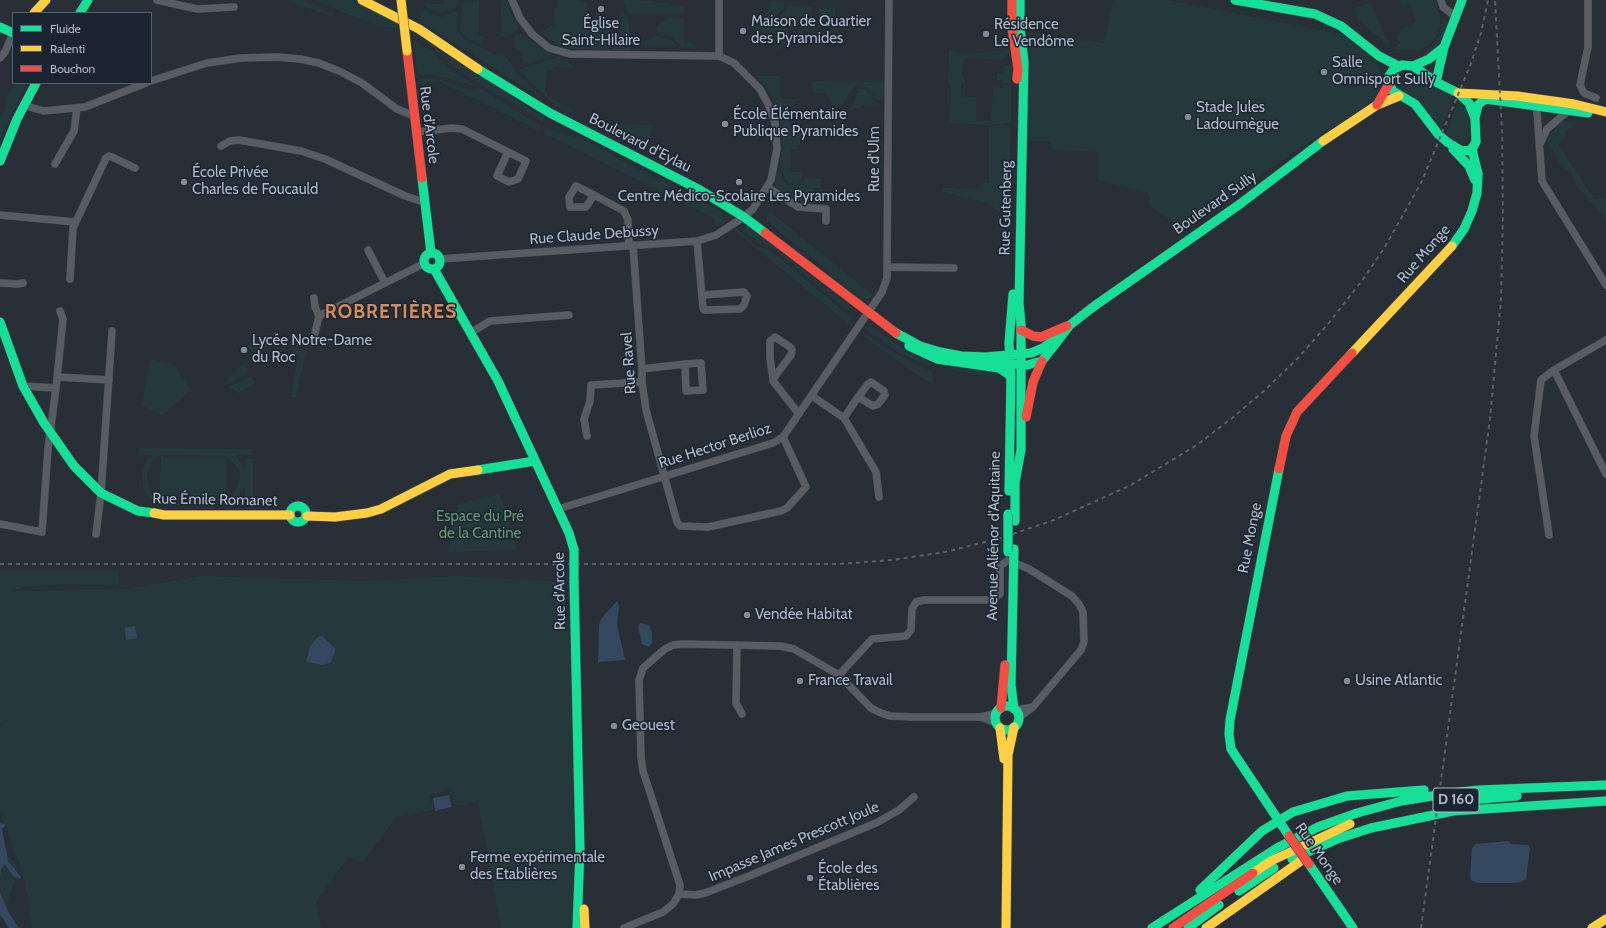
<!DOCTYPE html>
<meta charset="utf-8">
<style>
body{margin:0}
#map{position:relative;width:1606px;height:928px;overflow:hidden;background:#282f36;font-family:Cabin,sans-serif}
canvas{display:block}
.legend{position:absolute;left:12px;top:12px;width:140px;height:72px;box-sizing:border-box;background:#1b2531;border:1px solid #57616d;margin:0;padding:5px 7px;list-style:none;font-size:12px;color:#b1bbc8}
.legend li{display:flex;align-items:center;gap:8px;height:20px}
.legend b{width:20px;border:1px solid #57616d}
</style>
<div id="map">
<canvas width="1606" height="928"></canvas>
<ul class="legend">
<li><b style="height:5px;background:#16e098"></b>Fluide</li>
<li><b style="height:5px;background:#ffcf43"></b>Ralenti</li>
<li><b style="height:5px;background:#f24e42"></b>Bouchon</li>
</ul>
</div>
<script>
const ctx = document.querySelector('canvas').getContext('2d');
ctx.lineJoin = 'round';
function fillPath(path, color) {
  ctx.fillStyle = color;
  ctx.fill(path, 'evenodd');
}
function shape(rows) {
  const path = new Path2D();
  for (const r of rows) {
    if (r.length === 3) {
      path.moveTo(r[0] + r[2], r[1]);
      path.arc(r[0], r[1], r[2], 0, 2 * Math.PI);
      continue;
    }
    path.moveTo(r[0], r[1]);
    for (let i = 2; i < r.length; i += 2) path.lineTo(r[i], r[i + 1]);
  }
  return path;
}
function stroke(path, color, width, dash) {
  ctx.strokeStyle = color;
  ctx.lineWidth = width;
  ctx.lineCap = dash ? 'butt' : 'round';
  ctx.setLineDash(dash || []);
  ctx.stroke(path);
}
function write(font, color, halo, rows, align = 'center') {
  ctx.font = font + ' Cabin,sans-serif';
  ctx.lineWidth = 3;
  ctx.setLineDash([]);
  ctx.textBaseline = 'middle';
  ctx.strokeStyle = halo;
  ctx.fillStyle = color;
  for (const [text, x, y, turn = 0] of rows) {
    ctx.save();
    ctx.translate(x, y);
    ctx.rotate((+turn || 0) * Math.PI / 180);
    ctx.textAlign = isNaN(turn) ? turn : align;
    if (halo) ctx.strokeText(text, 0, 0);
    ctx.fillText(text, 0, 0);
    ctx.restore();
  }
}
const green = shape([
 [285,0,302,0,335,14,333,17],
 [313,0,352,0,397,23,398,28,378,26],
 [444,0,458,0,457,7,441,13,425,7,424,4,443,4],
 [500,0,507,0,510,11,519,28,510,36,499,37,499,33,502,33],
 [558,0,576,0,587,3,587,19,602,20,602,23,609,23,609,50,571,49,557,44,543,35,542,31,555,24,553,9,557,8],
 [623,0,654,1,655,3,670,3,670,6,685,6,684,14,629,14],
 [1113,0,1167,0,1351,36,1378,64,1388,94,1312,140,1184,228,1149,206,1150,198,1146,192,1098,180,1098,152,1051,150,1051,141,1026,141,1028,32,1104,43],
 [1399,0,1435,0,1440,15,1439,29,1435,39,1420,51,1393,49,1400,43,1396,36,1401,33,1400,30,1416,22,1409,3,1401,5],
 [479,1,479,36,483,36,482,45,467,38,461,33,462,2],
 [771,1,785,2,784,7,776,16,778,27,788,28,791,38,790,45,781,46,778,49,774,49,780,44,780,36,776,33,755,32,757,21,760,21,769,8],
 [1371,2,1386,41,1391,40,1387,44,1359,21,1354,8],
 [788,6,814,7,811,12,798,20,793,32,787,25,779,25,779,17],
 [835,8,837,34,823,23,820,17,819,9],
 [424,10,442,17,457,11,458,31,463,39,494,54,504,54,518,74,545,100,419,21],
 [624,12,629,22,630,50,612,50,614,33,620,31,621,13],
 [671,17,684,19,684,43,695,44,695,48,681,47,672,37,657,33,656,28,658,25],
 [1443,17,1448,24,1445,35,1435,50,1428,56,1424,53,1434,44,1440,34],
 [799,30,810,36,824,32,841,38,839,40,834,40,834,36,827,36,826,40,793,39],
 [412,31,518,99,521,104,541,115,546,115,543,122,462,73,451,65,436,49,412,34],
 [519,31,535,45,555,56,525,64,521,52,514,46,515,35],
 [655,35,672,41,676,44,677,47,642,45,642,43],
 [413,40,433,52,452,71,474,84,474,86,444,77,417,74],
 [949,48,954,52,968,54,1009,50,1010,53,1002,60,967,58,964,60,963,63,962,76,966,82,961,83,961,96,976,97,976,121,991,121,993,87,1003,88,1003,85,1011,85,1011,123,988,125,950,123,951,87,948,83],
 [559,57,576,68,554,67,553,70,547,70,545,92,549,97,575,111,574,112,569,113,555,105,518,70],
 [1004,65,1012,65,1011,83,1003,84,1003,81,997,80,997,73,1004,73],
 [1407,69,1434,86,1454,95,1440,133,1395,88,1395,77,1400,71],
 [756,76,780,76,780,99,800,99,784,110,783,113,792,126,798,129,810,125,813,126,802,136,798,149,791,150,791,172,802,172,801,182,797,185,790,183,785,179,781,167,783,147,779,115,767,87],
 [418,78,441,80,467,89,475,90,478,87,541,126,539,131,441,82,418,84],
 [811,81,884,82,883,101,875,99,870,89,865,87,856,86,852,89,843,104,835,107,826,94,813,92],
 [16,83,27,83,0,140,0,118,6,104,7,96],
 [858,89,865,89,876,103,883,105,863,105,862,108,855,108,852,112,850,110,855,102],
 [1460,99,1465,104,1469,112,1469,137,1463,143,1458,144,1445,135],
 [1561,121,1577,122,1575,126,1566,130,1566,137,1558,144,1594,199,1606,198,1606,220,1577,186,1571,173,1559,163,1547,140],
 [606,124,654,125,655,126,642,151,601,130],
 [998,125,1010,126,1009,215,1003,215,990,204,943,192,943,188,954,188,955,189,983,188,983,183,989,183,989,127],
 [546,129,579,138,722,212,726,222,714,228,714,218,543,133],
 [779,167,783,179,785,183,790,185,798,186,805,178,821,179,820,188,814,188,814,204,796,203,776,188,775,181],
 [770,212,873,295,869,299,864,300,859,297,766,220],
 [747,225,851,307,848,311,772,248,756,241,742,229],
 [737,228,756,246,770,250,849,316,852,324,851,326,734,230],
 [866,327,872,327,907,351,928,361,932,367,899,353,866,329],
 [864,332,888,349,912,363,932,371,932,385,862,335],
 [263,336,276,344,252,353,247,346],
 [294,348,305,350,306,353,296,397,291,397,298,355,294,353],
 [150,359,175,365,191,390,162,415,142,406],
 [245,363,248,373,228,384,228,378],
 [947,364,969,369,986,369,1000,373,993,377,952,370],
 [251,376,255,383,240,392,242,395,229,387],
 [140,448,252,449,252,455,235,455,244,468,246,468,246,459,253,459,253,497,245,497,245,488,244,488,237,498,223,505,161,505,150,499,143,489,142,472,147,460,153,455,139,455],
 [161,455,223,456,228,458,238,468,240,474,238,486,232,496,219,501,165,501,159,499,150,491,147,477,148,470,154,460],
 [161,458,226,458,226,498,160,497],
 [500,494,517,550,447,552,458,504],
 [0,570,118,570,119,586,69,584,24,587,11,591,127,589,201,576,365,581,457,576,564,582,576,705,573,928,501,928,478,802,455,806,451,790,430,795,433,810,396,817,362,863,348,857,316,903,321,928,32,928,24,876,0,813,0,728,3,722,0,725],
 [0,835,2,849,19,869,0,923]
]);
const water = shape([
 [617,601,619,606,617,624,625,660,598,662,599,625,601,619],
 [640,623,649,625,652,633,652,643,649,647,642,644,638,627],
 [135,626,137,638,126,640,125,628],
 [322,636,336,649,331,662,324,665,306,662,310,646,318,637],
 [449,795,452,807,435,811,433,798],
 [0,822,6,825,2,829,8,861,21,877,20,879,13,876,5,864,1,869,0,877],
 [1508,841,1511,844,1528,845,1530,848,1526,879,1521,882,1512,883,1477,883,1471,880,1470,876,1472,849,1475,844],
 [0,893,10,915,19,928,9,928,0,914]
]);
const street = shape([
 [157,0,197,9,234,7],
 [1441,0,1443,7,1456,17],
 [1588,0,1588,47,1580,85,1584,93,1596,98],
 [719,56,719,0],
 [0,58,5,52,13,33],
 [151,81,207,63,241,58,277,57,300,59,319,63,339,71,362,83,397,109,414,116],
 [1533,104,1536,106,1537,112,1542,181,1606,285],
 [24,105,43,111,85,107,146,83],
 [417,132,452,128,462,129,508,152],
 [1540,144,1547,129,1568,111],
 [221,146,230,141,239,140,301,151,325,159,403,195,420,201,424,200],
 [508,152,526,161,518,179,509,182,497,176,508,152],
 [55,164,74,131,77,108],
 [576,186,594,195,586,207,570,207,569,197,576,186],
 [767,187,798,207,826,209,826,221],
 [594,195,624,211,628,220,629,245],
 [0,215,75,222],
 [697,241,703,308,704,310,740,309,744,305,747,296,744,292,702,295],
 [633,245,642,369,642,382,646,410,677,522,680,526,708,527,781,511,787,508,806,487,783,437],
 [368,250,385,283],
 [440,259,697,241,716,235,741,219,753,209,771,180,777,149,775,122,768,104,760,89,734,63,719,56,570,54,549,48,532,34,520,18,512,0],
 [887,267,954,268],
 [70,279,73,228,106,158,109,156,112,157,135,168],
 [0,283,17,284,23,283],
 [314,298,315,307,319,316,425,263],
 [470,333,490,321,569,315],
 [313,341,319,316],
 [642,369,685,364,701,363,703,390,686,391,685,364],
 [1554,370,1606,474],
 [58,377,109,380],
 [773,379,791,355,792,350,790,347,775,337,770,341,770,358,773,379,773,381,799,414],
 [56,388,63,319,60,311],
 [812,396,844,418,876,472,879,497],
 [844,418,858,397,868,384,871,382,884,391,885,395,878,404,873,406,858,397],
 [587,436,584,419,590,401,591,385,642,382],
 [558,509,773,443,783,437,882,292,887,278,887,267,889,0],
 [0,524,42,532,48,449,56,388,23,386],
 [96,534,101,493,112,331],
 [1549,535,1534,436,1541,380,1554,370,1606,340],
 [1013,562,1029,569,1072,596,1079,604,1083,612,1084,642,1081,650,1033,707],
 [737,645,736,703,742,714],
 [839,675,872,639,906,636,911,630,912,609,916,602,924,600,992,600,1000,594,1000,566,1007,561],
 [1015,710,1033,707,1018,718],
 [996,723,981,717,997,713],
 [679,894,696,895,705,893,749,876,876,823,899,810,914,797],
 [624,928,663,912,673,904,679,894,680,885,643,771,641,757,639,680,643,668,665,649,673,645,682,644,780,646,794,649,839,675,871,708,881,713,890,716,912,717,981,717]
]);
const fast = shape([
 [1235,0,1315,14,1341,26,1379,56,1398,66],
 [80,13,88,0],
 [0,27,13,33],
 [1402,65,1413,66,1436,82,1458,93,1469,103,1475,118,1476,142,1471,150,1462,151,1447,142,1438,134,1415,104,1393,91,1389,84,1389,76,1393,70,1402,65],
 [1413,66,1429,59,1444,47],
 [478,69,550,113,700,190,744,217,765,233],
 [1436,82,1444,47,1462,0],
 [1475,118,1478,105,1485,99,1588,113],
 [1453,149,1469,166,1475,180],
 [0,161,17,119,36,83],
 [422,178,431,253],
 [1452,246,1464,229,1472,211,1477,193,1478,174,1472,149],
 [432,261,8],
 [434,269,498,381,569,533,574,550],
 [0,322,23,386,44,423,74,466,101,493,138,511,154,513],
 [896,333,920,346,940,352,961,356,986,357,1031,353,1043,348,1061,334],
 [909,346,937,359,999,368,1011,376],
 [975,364,999,363,1027,365,1042,361,1070,325,1093,307,1240,204,1323,141],
 [1279,469,1230,720,1229,734,1231,749,1289,836],
 [478,470,535,461],
 [1009,491,1011,376,1009,343,1013,294],
 [298,514,8],
 [1015,521,1015,482,1021,450,1021,324,1019,303,1024,62,1020,28,1020,0],
 [1014,549,1011,685,1014,709],
 [574,581,580,850,577,928],
 [1007,718,12],
 [1446,802,1517,796],
 [1292,859,1340,838,1371,828,1453,811,1606,801],
 [1309,864,1353,928],
 [1200,890,1262,831,1293,812,1347,796,1424,790],
 [1239,891,1274,868],
 [1152,928,1277,848,1318,827,1357,813,1401,801,1451,793,1479,790,1606,785],
 [1188,928,1219,905]
]);
const slow = shape([
 [362,0,419,29,478,69],
 [34,13,46,0],
 [1458,93,1517,96,1574,104,1606,112],
 [1323,141,1377,105,1399,96],
 [1352,353,1452,246],
 [154,513,164,515,290,515],
 [307,516,335,517,367,513,381,509,450,474,478,470],
 [1000,728,1004,759],
 [1253,873,1271,861,1350,824],
 [584,909,585,928],
 [1006,928,1008,755,1014,727],
 [1206,928,1305,858],
 [1592,928,1606,919]
]);
const jam = shape([
 [1012,0,1012,28,1018,69,1017,79],
 [407,51,422,178],
 [1377,105,1389,84],
 [765,233,896,333],
 [1021,330,1033,336,1041,337,1067,326],
 [1026,417,1033,382,1042,361],
 [1279,469,1286,436,1297,412,1352,353],
 [1001,708,1005,665],
 [1173,928,1253,873]
]);
const rail = shape([
 [0,564,839,564,892,560,945,552,1001,538,1054,520,1131,485,1197,445,1232,418,1265,390,1298,358,1328,324,1364,278,1386,245,1421,183,1470,66,1481,33,1488,0],
 [1421,928,1490,419,1501,299,1503,215,1502,131,1495,0]
]);
const fastBridge = shape([
 [1008,514,1008,552],
 [574,550,574,581]
]);
const slowBridge = shape([
 [401,0,407,51]
]);
const jamBridge = shape([
 [1289,836,1309,864]
]);
const markers = [
 [601,9,4,"#818a95"],
 [743,31,4,"#818a95"],
 [986,34,4,"#818a95"],
 [1324,72,4,"#818a95"],
 [1188,117,4,"#818a95"],
 [725,124,4,"#818a95"],
 [184,182,4,"#818a95"],
 [739,182,4,"#818a95"],
 [244,350,4,"#818a95"],
 [747,615,4,"#818a95"],
 [800,681,4,"#818a95"],
 [1347,681,4,"#818a95"],
 [614,726,4,"#818a95"],
 [462,867,4,"#818a95"],
 [810,878,4,"#818a95"]
];
const shields = [
 [1456,800,46]
];
const shieldNames = [
 ["D 160",1456,800]
];
const poiNames = [
 ["Maison de Quartier",751,22],
 ["des Pyramides",751,39],
 ["Église",601,24,"center"],
 ["Saint-Hilaire",601,41,"center"],
 ["Résidence",994,25],
 ["Le Vendôme",994,42],
 ["Salle",1332,63],
 ["Omnisport Sully",1332,80],
 ["Stade Jules",1196,108],
 ["Ladoumègue",1196,125],
 ["École Élémentaire",733,115],
 ["Publique Pyramides",733,132],
 ["École Privée",192,173],
 ["Charles de Foucauld",192,190],
 ["Centre Médico-Scolaire Les Pyramides",739,197,"center"],
 ["Lycée Notre-Dame",252,341],
 ["du Roc",252,358],
 ["Vendée Habitat",755,615],
 ["France Travail",808,681],
 ["Usine Atlantic",1355,681],
 ["Geouest",622,726],
 ["Ferme expérimentale",470,858],
 ["des Etablières",470,875],
 ["École des",818,869],
 ["Établières",818,886]
];
const streetNames = [
 ["Rue d'Arcole",429,125,83],
 ["Boulevard d'Eylau",640,143,27],
 ["Rue d'Ulm",875,159,-90],
 ["Boulevard Sully",1215,203,-35],
 ["Rue Gutenberg",1006,208,-89],
 ["Rue Claude Debussy",594,235,-4],
 ["Rue Monge",1424,254,-49],
 ["Rue Ravel",629,363,-94],
 ["Rue Hector Berlioz",715,446,-18],
 ["Rue Émile Romanet",215,500,1],
 ["Avenue Aliénor d'Aquitaine",994,536,-89],
 ["Rue Monge",1250,538,-79],
 ["Rue d'Arcole",560,591,-91],
 ["Impasse James Prescott Joule",794,842,-23],
 ["Rue Monge",1319,854,55]
];
const parkNames = [
 ["Espace du Pré",480,517],
 ["de la Cantine",480,534]
];
const districtNames = [
 ["ROBRETIÈRES",391,312]
];
fillPath(green, '#25393c');
fillPath(water, '#34485f');
stroke(street, '#464b51', 8);
stroke(fast, '#464b51', 10);
stroke(slow, '#464b51', 10);
stroke(jam, '#464b51', 10);
stroke(street, '#585d64', 7);
stroke(fast, '#16e098', 9);
stroke(slow, '#ffcf43', 9);
stroke(jam, '#f24e42', 9);
stroke(rail, '#5c6168', 2, [4, 4]);
stroke(fastBridge, '#464b51', 10, []);
stroke(slowBridge, '#464b51', 10, []);
stroke(jamBridge, '#464b51', 10, []);
stroke(fastBridge, '#16e098', 9);
stroke(slowBridge, '#ffcf43', 9);
stroke(jamBridge, '#f24e42', 9);
for (const [x, y, r, color] of markers) {
  const dot = new Path2D();
  dot.arc(x, y, r, 0, 2 * Math.PI);
  ctx.fillStyle = color;
  ctx.fill(dot);
  stroke(dot, '#1b2531', 1.5);
}
for (const [x, y, w] of shields) {
  const box = new Path2D();
  box.roundRect(x - w / 2, y - 12, w, 24, 3);
  ctx.fillStyle = '#1b2531';
  ctx.fill(box);
  stroke(box, '#b1bbc8', 1);
}
write('bold 14px', '#b1bbc8', null, shieldNames);
write('15px', '#b1bbc8', '#1b2531', poiNames, 'left');
write('15px', '#b1bbc8', '#1b2531', streetNames);
write('15px', '#689971', '#1b2531', parkNames);
ctx.letterSpacing = '1px';
write('bold 19px', '#d68d5e', '#1b2531', districtNames);
ctx.letterSpacing = '0px';
</script>
